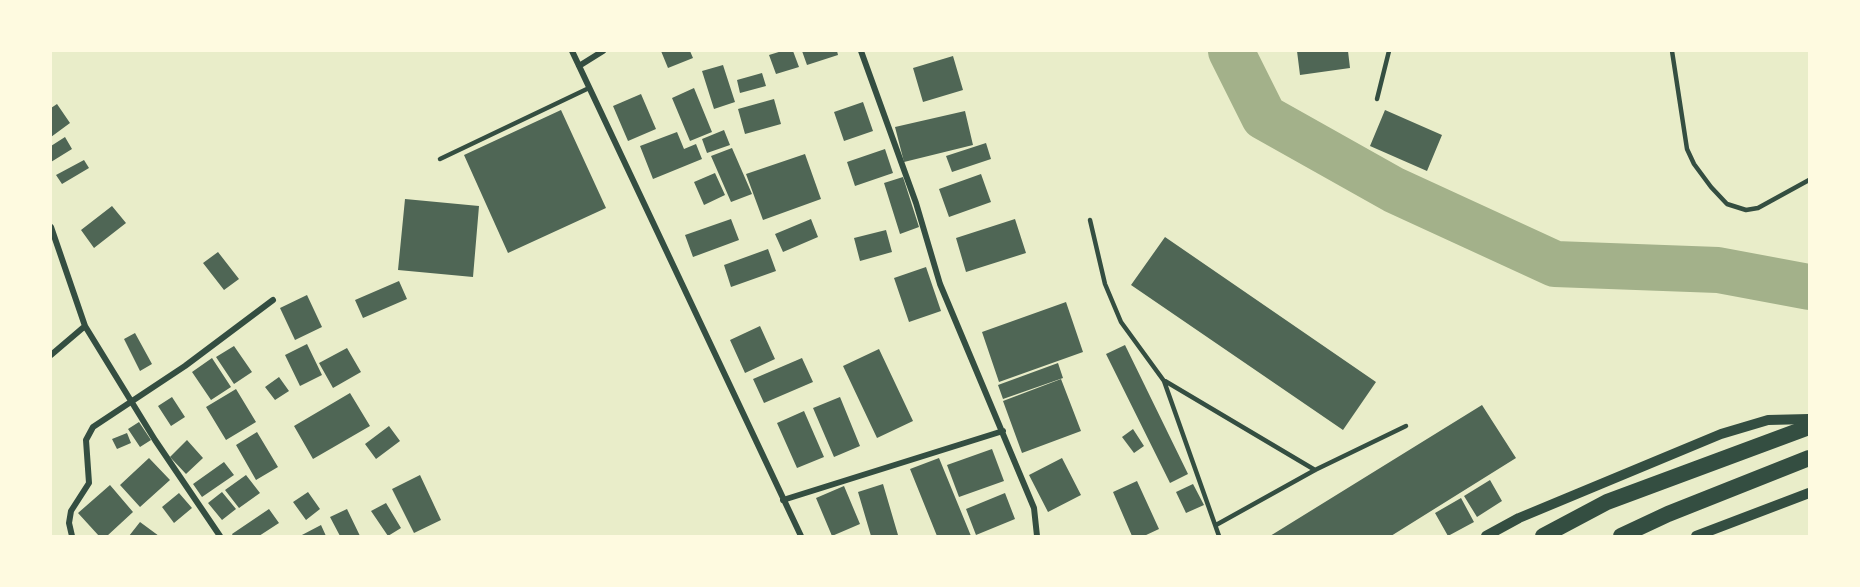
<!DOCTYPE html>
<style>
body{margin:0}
#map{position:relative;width:1860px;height:587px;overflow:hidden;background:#e9edc9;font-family:"DM Sans",sans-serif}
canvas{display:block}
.frame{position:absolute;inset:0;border:52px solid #fefae0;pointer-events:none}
</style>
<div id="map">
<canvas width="1860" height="587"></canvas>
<div class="frame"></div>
</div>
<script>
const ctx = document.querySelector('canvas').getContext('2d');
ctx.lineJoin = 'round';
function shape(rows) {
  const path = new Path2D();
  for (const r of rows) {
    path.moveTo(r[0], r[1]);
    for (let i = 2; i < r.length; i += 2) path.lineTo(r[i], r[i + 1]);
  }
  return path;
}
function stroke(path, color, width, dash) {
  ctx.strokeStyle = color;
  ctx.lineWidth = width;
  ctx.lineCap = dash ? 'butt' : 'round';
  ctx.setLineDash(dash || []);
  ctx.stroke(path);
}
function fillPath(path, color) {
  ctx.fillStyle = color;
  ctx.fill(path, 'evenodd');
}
const river = shape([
 [1231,51,1264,117,1394,190,1555,264,1718,270,1809,287]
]);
const building = shape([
 [661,51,690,51,693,58,668,68],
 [782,51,793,51,799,67,776,74,769,55],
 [802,51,837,51,838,55,807,65],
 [1297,51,1348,51,1350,68,1300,75],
 [953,56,963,90,923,102,913,68],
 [723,65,735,102,714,109,702,71],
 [762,73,766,86,740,93,737,80],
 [694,88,712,132,690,141,672,98],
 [641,94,656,129,628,141,613,106],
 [774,99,781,124,745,134,738,109],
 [863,102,873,131,844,141,834,112],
 [57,104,70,123,51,137,51,108],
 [561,110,606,208,508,253,464,155],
 [1385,110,1442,135,1427,171,1370,146],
 [965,111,973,145,904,162,895,127],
 [724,130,730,145,707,153,702,139],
 [677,132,684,149,696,144,702,159,653,179,640,146],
 [65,137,72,149,51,162,51,146],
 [986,143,991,159,952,172,946,156],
 [732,148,752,194,731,202,711,156],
 [885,149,893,173,855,186,847,162],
 [805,154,821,199,763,220,746,174],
 [84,160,89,168,62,184,56,175],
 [715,173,725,195,704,205,694,182],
 [981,174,991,202,949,217,939,189],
 [903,177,919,227,900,234,884,183],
 [405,199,479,206,473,277,398,270],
 [112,206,126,223,94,248,81,230],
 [731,219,739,240,693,257,685,235],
 [811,219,818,237,783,252,775,234],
 [1015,219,1026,253,966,272,956,238],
 [886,230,892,252,860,261,854,238],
 [1165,237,1376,382,1343,430,1131,285],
 [768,249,776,271,731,287,724,265],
 [218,252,239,279,224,290,203,263],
 [926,267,941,311,909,322,894,278],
 [399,281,407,299,363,318,355,300],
 [307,295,322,327,295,340,280,308],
 [1066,302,1083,352,999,382,982,332],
 [760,326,775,359,745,373,730,340],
 [135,333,152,364,140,371,124,339],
 [307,344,322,375,300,386,285,355],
 [1125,345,1188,474,1170,483,1106,354],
 [234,346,252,372,234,384,216,357],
 [347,348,361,372,333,388,319,363],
 [879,349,913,421,877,438,843,366],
 [212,358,231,387,211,400,192,372],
 [802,358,813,382,764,403,753,379],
 [1058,363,1063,378,1003,399,998,385],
 [279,377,289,391,275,400,265,387],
 [1061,379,1081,431,1022,453,1003,401],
 [236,389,256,422,226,440,206,407],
 [350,393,370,426,313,459,294,426],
 [172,397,185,417,171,426,158,406],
 [840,397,860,446,834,457,813,408],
 [1482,405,1516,458,1391,536,1270,536],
 [804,411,824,457,797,468,777,423],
 [139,422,151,440,140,447,128,429],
 [389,426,400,441,376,459,365,444],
 [1133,429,1144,446,1134,453,1122,437],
 [257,432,278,467,256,480,236,445],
 [127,433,131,443,117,449,112,439],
 [187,440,203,458,186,474,170,457],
 [992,449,1004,481,959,497,947,465],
 [149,458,170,480,140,507,120,485],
 [939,458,971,536,937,536,910,469],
 [1062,458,1081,495,1048,512,1029,475],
 [224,462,234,475,202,497,193,484],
 [246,475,260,493,239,508,225,490],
 [420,475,441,520,414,533,392,489],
 [1490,480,1502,501,1477,517,1464,496],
 [1137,481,1159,529,1144,536,1132,536,1113,492],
 [883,484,898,535,896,536,871,536,858,492],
 [1193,484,1204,505,1186,513,1176,492],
 [110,485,133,512,107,536,99,536,78,513],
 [844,486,860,524,832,536,816,498],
 [222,492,236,509,222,520,208,503],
 [308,492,320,509,306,520,293,502],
 [179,493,192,508,174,523,162,507],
 [1005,493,1015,519,976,535,966,509],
 [1461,498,1474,522,1448,536,1435,513],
 [386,503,401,528,388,536,371,511],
 [269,509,279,523,259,536,233,536,232,534],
 [347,509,360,536,340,536,330,517],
 [140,522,159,536,129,536],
 [321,525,326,536,300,536]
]);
const service = shape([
 [1672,51,1687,149,1694,164,1711,187,1727,204,1746,210,1758,208,1809,180],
 [1377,99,1389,51],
 [440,159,589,88],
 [1090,220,1105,284,1121,322,1164,381,1219,536],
 [1165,381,1315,470],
 [1216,525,1315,470,1406,426]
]);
const minor = shape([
 [572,51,801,536],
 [861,51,916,203,940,284,1034,508,1037,536],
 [579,66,603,51],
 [51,227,85,326,155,440,220,536],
 [51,355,85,326],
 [783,500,1003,431],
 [72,536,69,523,71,511,89,483,86,440,93,427,185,366,273,300]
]);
const tertiary = shape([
 [1486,536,1519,518,1721,434,1768,420,1809,419],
 [1696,536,1809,493]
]);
const trunk = shape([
 [1543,536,1607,502,1809,427],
 [1621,536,1668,514,1809,458]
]);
stroke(river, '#a3b18a', 46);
fillPath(building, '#4f6655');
stroke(service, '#344e41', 4.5);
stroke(minor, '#344e41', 6);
stroke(tertiary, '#344e41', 10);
stroke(trunk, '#344e41', 16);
</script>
